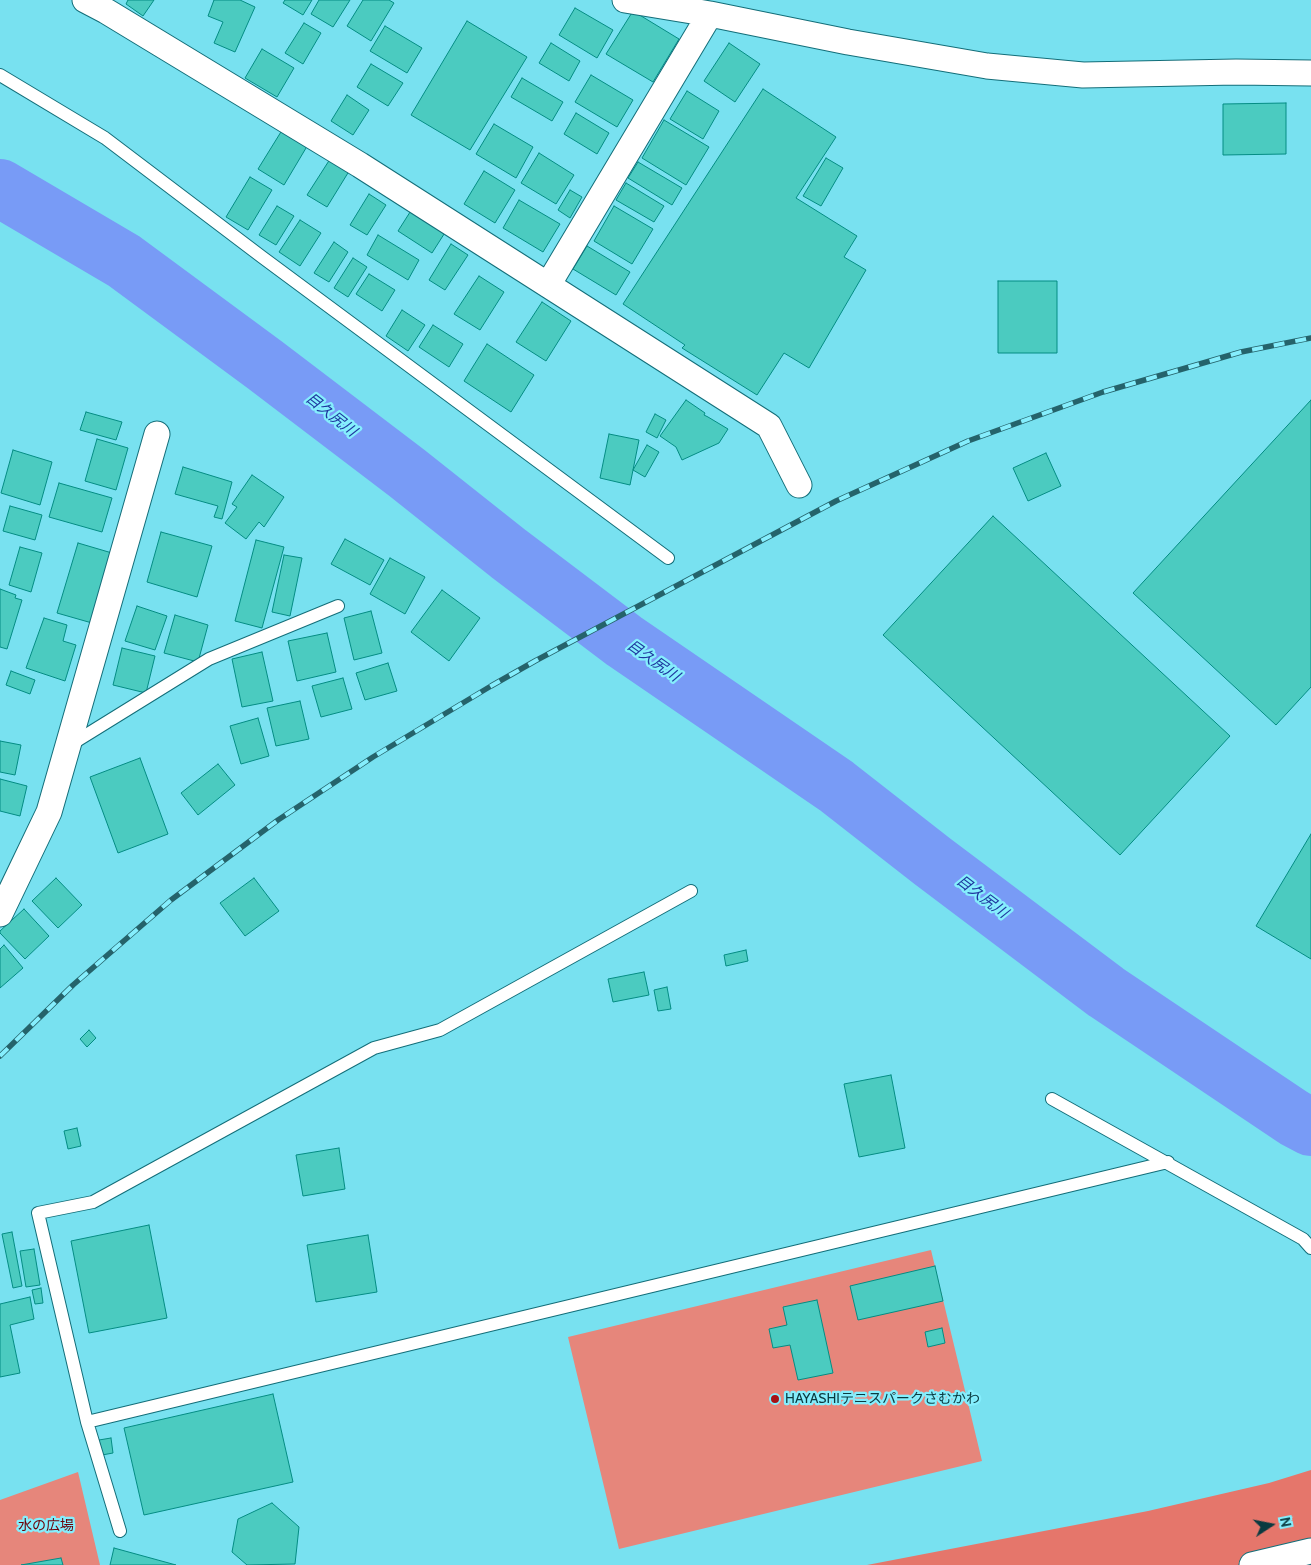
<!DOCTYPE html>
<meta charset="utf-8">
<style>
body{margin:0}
#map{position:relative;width:1311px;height:1565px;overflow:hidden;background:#78e1f0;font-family:Cabin,sans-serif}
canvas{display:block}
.north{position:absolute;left:1246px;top:1500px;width:50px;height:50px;-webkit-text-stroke:4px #85eefd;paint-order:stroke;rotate:79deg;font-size:14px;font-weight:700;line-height:20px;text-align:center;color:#0a3a40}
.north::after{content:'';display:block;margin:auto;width:18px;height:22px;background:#0a3a40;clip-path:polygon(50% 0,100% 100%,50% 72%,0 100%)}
</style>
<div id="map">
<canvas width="1311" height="1565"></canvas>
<div class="north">N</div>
</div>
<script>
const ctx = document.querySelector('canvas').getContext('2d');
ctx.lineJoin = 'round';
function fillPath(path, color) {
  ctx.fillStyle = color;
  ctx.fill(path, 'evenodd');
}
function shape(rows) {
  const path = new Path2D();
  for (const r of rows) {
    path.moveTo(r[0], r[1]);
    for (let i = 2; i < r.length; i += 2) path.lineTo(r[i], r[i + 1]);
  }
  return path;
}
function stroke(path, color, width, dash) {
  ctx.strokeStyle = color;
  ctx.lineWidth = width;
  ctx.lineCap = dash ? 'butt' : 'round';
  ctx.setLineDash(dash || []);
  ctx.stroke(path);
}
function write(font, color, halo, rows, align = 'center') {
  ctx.font = font + ' Cabin,"Noto Sans JP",sans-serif';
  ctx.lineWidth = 4.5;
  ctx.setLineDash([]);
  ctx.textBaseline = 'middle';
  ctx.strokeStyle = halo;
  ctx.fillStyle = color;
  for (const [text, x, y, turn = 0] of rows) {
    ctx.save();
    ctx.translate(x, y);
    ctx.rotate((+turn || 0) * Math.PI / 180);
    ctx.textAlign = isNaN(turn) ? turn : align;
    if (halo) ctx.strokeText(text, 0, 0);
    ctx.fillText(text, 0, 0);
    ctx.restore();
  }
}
const green = shape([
 [931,1250,982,1461,619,1549,568,1337],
 [78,1472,100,1565,0,1565,0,1500]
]);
const forest = shape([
 [1311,1470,1311,1565,867,1565,1148,1511,1269,1483]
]);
const river = shape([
 [0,188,124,261,265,365,407,473,509,554,624,641,836,786,932,861,1106,992,1294,1118,1311,1127]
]);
const building = shape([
 [128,0,154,0,143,16,126,4,128,0],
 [214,0,240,0,255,7,235,52,214,43,223,22,208,16,214,0],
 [285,0,312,0,303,15,283,3,285,0],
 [319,0,350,0,333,27,311,14,319,0],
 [363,0,389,0,394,3,371,41,347,26,363,0],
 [575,8,613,30,597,58,559,35,575,8],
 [633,11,679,39,653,82,606,54,633,11],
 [467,21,527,57,470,150,411,115,467,21],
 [304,23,321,33,303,64,285,53,304,23],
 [385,26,422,48,407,73,370,51,385,26],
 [551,43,580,61,569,81,539,63,551,43],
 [729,43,760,64,735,102,704,81,729,43],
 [262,49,294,68,277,97,245,78,262,49],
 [371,64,403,83,388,106,357,87,371,64],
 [591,75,633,100,617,127,575,102,591,75],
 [522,78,563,102,552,121,511,97,522,78],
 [763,89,836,137,796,198,857,236,844,257,866,270,809,368,784,353,757,395,682,348,685,345,623,304,763,89],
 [687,91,719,111,703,139,670,119,687,91],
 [347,95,369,110,353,135,331,121,347,95],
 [1286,103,1286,154,1223,155,1223,104,1286,103],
 [576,113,609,133,597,154,564,134,576,113],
 [664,120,709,147,686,185,642,158,664,120],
 [494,124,533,147,516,178,476,154,494,124],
 [284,127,309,143,284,185,258,169,284,127],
 [539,153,574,175,556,204,521,183,539,153],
 [332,156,351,168,327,207,307,195,332,156],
 [826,158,843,168,821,206,803,196,826,158],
 [638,162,682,188,672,205,628,178,638,162],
 [484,171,515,190,495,223,464,204,484,171],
 [250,177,272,190,248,230,226,217,250,177],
 [626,183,664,206,654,222,616,200,626,183],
 [570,190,582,197,570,218,558,210,570,190],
 [369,194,386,205,367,235,350,225,369,194],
 [519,200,560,224,543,252,503,228,519,200],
 [277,206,294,216,276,245,259,235,277,206],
 [614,206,653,229,632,264,594,241,614,206],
 [412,209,446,231,432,253,398,231,412,209],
 [300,220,321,233,300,266,279,252,300,220],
 [378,235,419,260,408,280,367,255,378,235],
 [334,242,348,252,329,282,314,273,334,242],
 [451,244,468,255,445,290,429,280,451,244],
 [587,246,630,272,616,295,573,269,587,246],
 [353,258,367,267,348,297,334,288,353,258],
 [369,274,395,290,382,311,356,294,369,274],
 [479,276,504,292,480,330,454,314,479,276],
 [998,281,1057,281,1057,353,998,353,998,281],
 [542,302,571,321,546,361,516,342,542,302],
 [402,310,425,325,408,351,386,336,402,310],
 [433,325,463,344,449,367,419,347,433,325],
 [487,344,534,375,511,412,464,381,487,344],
 [686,400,705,413,704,415,708,417,728,429,719,443,682,460,676,447,660,436,686,400],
 [1311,400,1311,687,1276,725,1133,593,1311,400],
 [86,412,122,422,116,440,80,430,86,412],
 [655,414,666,420,657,438,646,432,655,414],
 [609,434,639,440,630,485,600,478,609,434],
 [97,439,128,448,116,490,85,481,97,439],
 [647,445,659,452,645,477,633,470,647,445],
 [13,450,52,462,40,505,1,493,13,450],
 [1046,453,1061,486,1028,501,1013,468,1046,453],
 [183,467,232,482,222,519,214,517,218,506,175,494,183,467],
 [252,475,284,497,264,527,259,522,246,539,225,523,237,507,232,504,252,475],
 [59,483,112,498,102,532,49,517,59,483],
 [10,506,42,515,35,540,3,531,10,506],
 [993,516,1230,736,1120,855,883,635,993,516],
 [161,532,212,546,197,597,147,582,161,532],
 [345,539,384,560,370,585,331,564,345,539],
 [256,540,284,547,262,628,235,621,256,540],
 [78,543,112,553,92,623,57,613,78,543],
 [20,547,42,553,31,592,9,585,20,547],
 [284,555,302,558,290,616,272,612,284,555],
 [390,558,425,577,405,614,370,594,390,558],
 [0,589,16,595,15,598,22,600,7,649,0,647,0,589],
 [442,590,480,618,449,661,411,632,442,590],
 [137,606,167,616,155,650,125,641,137,606],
 [371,611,382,653,354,660,344,618,371,611],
 [175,615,208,625,198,662,164,653,175,615],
 [44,618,67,625,63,641,76,645,65,681,26,668,44,618],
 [327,633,336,672,297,681,288,641,327,633],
 [122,648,155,656,146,693,113,685,122,648],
 [262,652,273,701,242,707,232,659,262,652],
 [388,663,397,691,365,700,356,673,388,663],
 [11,671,35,680,30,694,6,685,11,671],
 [343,678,352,709,321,717,312,686,343,678],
 [300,701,309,739,276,746,267,708,300,701],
 [258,718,269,756,241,764,230,726,258,718],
 [0,741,21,745,15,775,0,772,0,741],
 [140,758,168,834,118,853,90,777,140,758],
 [218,764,235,785,198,815,181,793,218,764],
 [0,779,27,786,20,816,0,811,0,779],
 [1311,834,1311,959,1256,926,1311,834],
 [56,878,82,905,58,928,32,901,56,878],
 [254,878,279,911,245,936,220,903,254,878],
 [24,909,49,936,25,959,0,933,0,931,24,909],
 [4,945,23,968,0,988,0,949,4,945],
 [746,950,748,961,726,966,724,955,746,950],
 [644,972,649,995,613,1002,608,979,644,972],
 [667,987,671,1009,658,1011,654,990,667,987],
 [89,1030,96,1038,87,1047,80,1039,89,1030],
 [891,1075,905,1148,859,1157,844,1084,891,1075],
 [77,1128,81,1146,68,1149,64,1131,77,1128],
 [339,1148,345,1189,303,1196,296,1155,339,1148],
 [149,1225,167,1318,89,1333,71,1241,149,1225],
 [12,1232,22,1286,13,1288,2,1234,12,1232],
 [368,1235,377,1292,316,1302,307,1245,368,1235],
 [34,1249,40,1285,26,1287,20,1251,34,1249],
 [935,1266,943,1301,858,1320,850,1286,935,1266],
 [41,1288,43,1303,35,1304,32,1290,41,1288],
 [30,1297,34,1319,10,1325,20,1373,0,1377,0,1304,30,1297],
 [817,1300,833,1373,798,1380,790,1345,773,1348,769,1329,787,1325,783,1307,817,1300],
 [942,1328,945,1343,928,1347,925,1332,942,1328],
 [273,1394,293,1482,144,1515,124,1428,273,1394],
 [111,1438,113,1453,102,1455,99,1440,111,1438],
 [272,1503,299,1527,295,1564,247,1565,232,1552,238,1519,272,1503],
 [114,1548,176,1565,110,1565,114,1548],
 [61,1558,63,1565,21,1565,61,1558]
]);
const service = shape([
 [0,75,105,138,262,257,668,558],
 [70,745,209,659,338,606],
 [1052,1099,1303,1239,1311,1248],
 [87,1422,1168,1162],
 [120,1531,87,1422,38,1213,93,1202,374,1048,440,1030,691,891]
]);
const minor = shape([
 [85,0,106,11,360,165,769,426,799,485],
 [625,0,710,14,848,42,987,66,1083,75,1236,72,1311,73],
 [548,285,710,14],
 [0,914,49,812,157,434],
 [1252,1565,1311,1551]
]);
const rail = shape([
 [0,1056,73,985,171,900,278,820,373,757,491,686,535,661,836,501,968,441,1103,392,1241,352,1311,338]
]);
const markers = [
 [775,1399,5,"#a61115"]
];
const poiNames = [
 ["HAYASHIテニスパークさむかわ",785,1399]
];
const parkNames = [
 ["水の広場",46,1526]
];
const waterNames = [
 ["目久尻川",331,415,38],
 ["目久尻川",653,661,35],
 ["目久尻川",982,897,37]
];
fillPath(green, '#e6867b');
fillPath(forest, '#e5766b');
stroke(river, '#789bf6', 58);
fillPath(building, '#4bcbc0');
stroke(building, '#048c83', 1);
stroke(service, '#136e79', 14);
stroke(minor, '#136e79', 27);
stroke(service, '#fff', 12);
stroke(minor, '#fff', 25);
stroke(rail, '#25636b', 5.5);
stroke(rail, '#85eefd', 4, [11]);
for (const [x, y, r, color] of markers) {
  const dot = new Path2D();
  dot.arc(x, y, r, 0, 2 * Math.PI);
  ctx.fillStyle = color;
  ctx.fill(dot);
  stroke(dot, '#85eefd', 2);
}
write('14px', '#0a3a40', '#85eefd', poiNames, 'left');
write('14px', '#6c0006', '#85eefd', parkNames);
write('italic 15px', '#1f379f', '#85eefd', waterNames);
</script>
